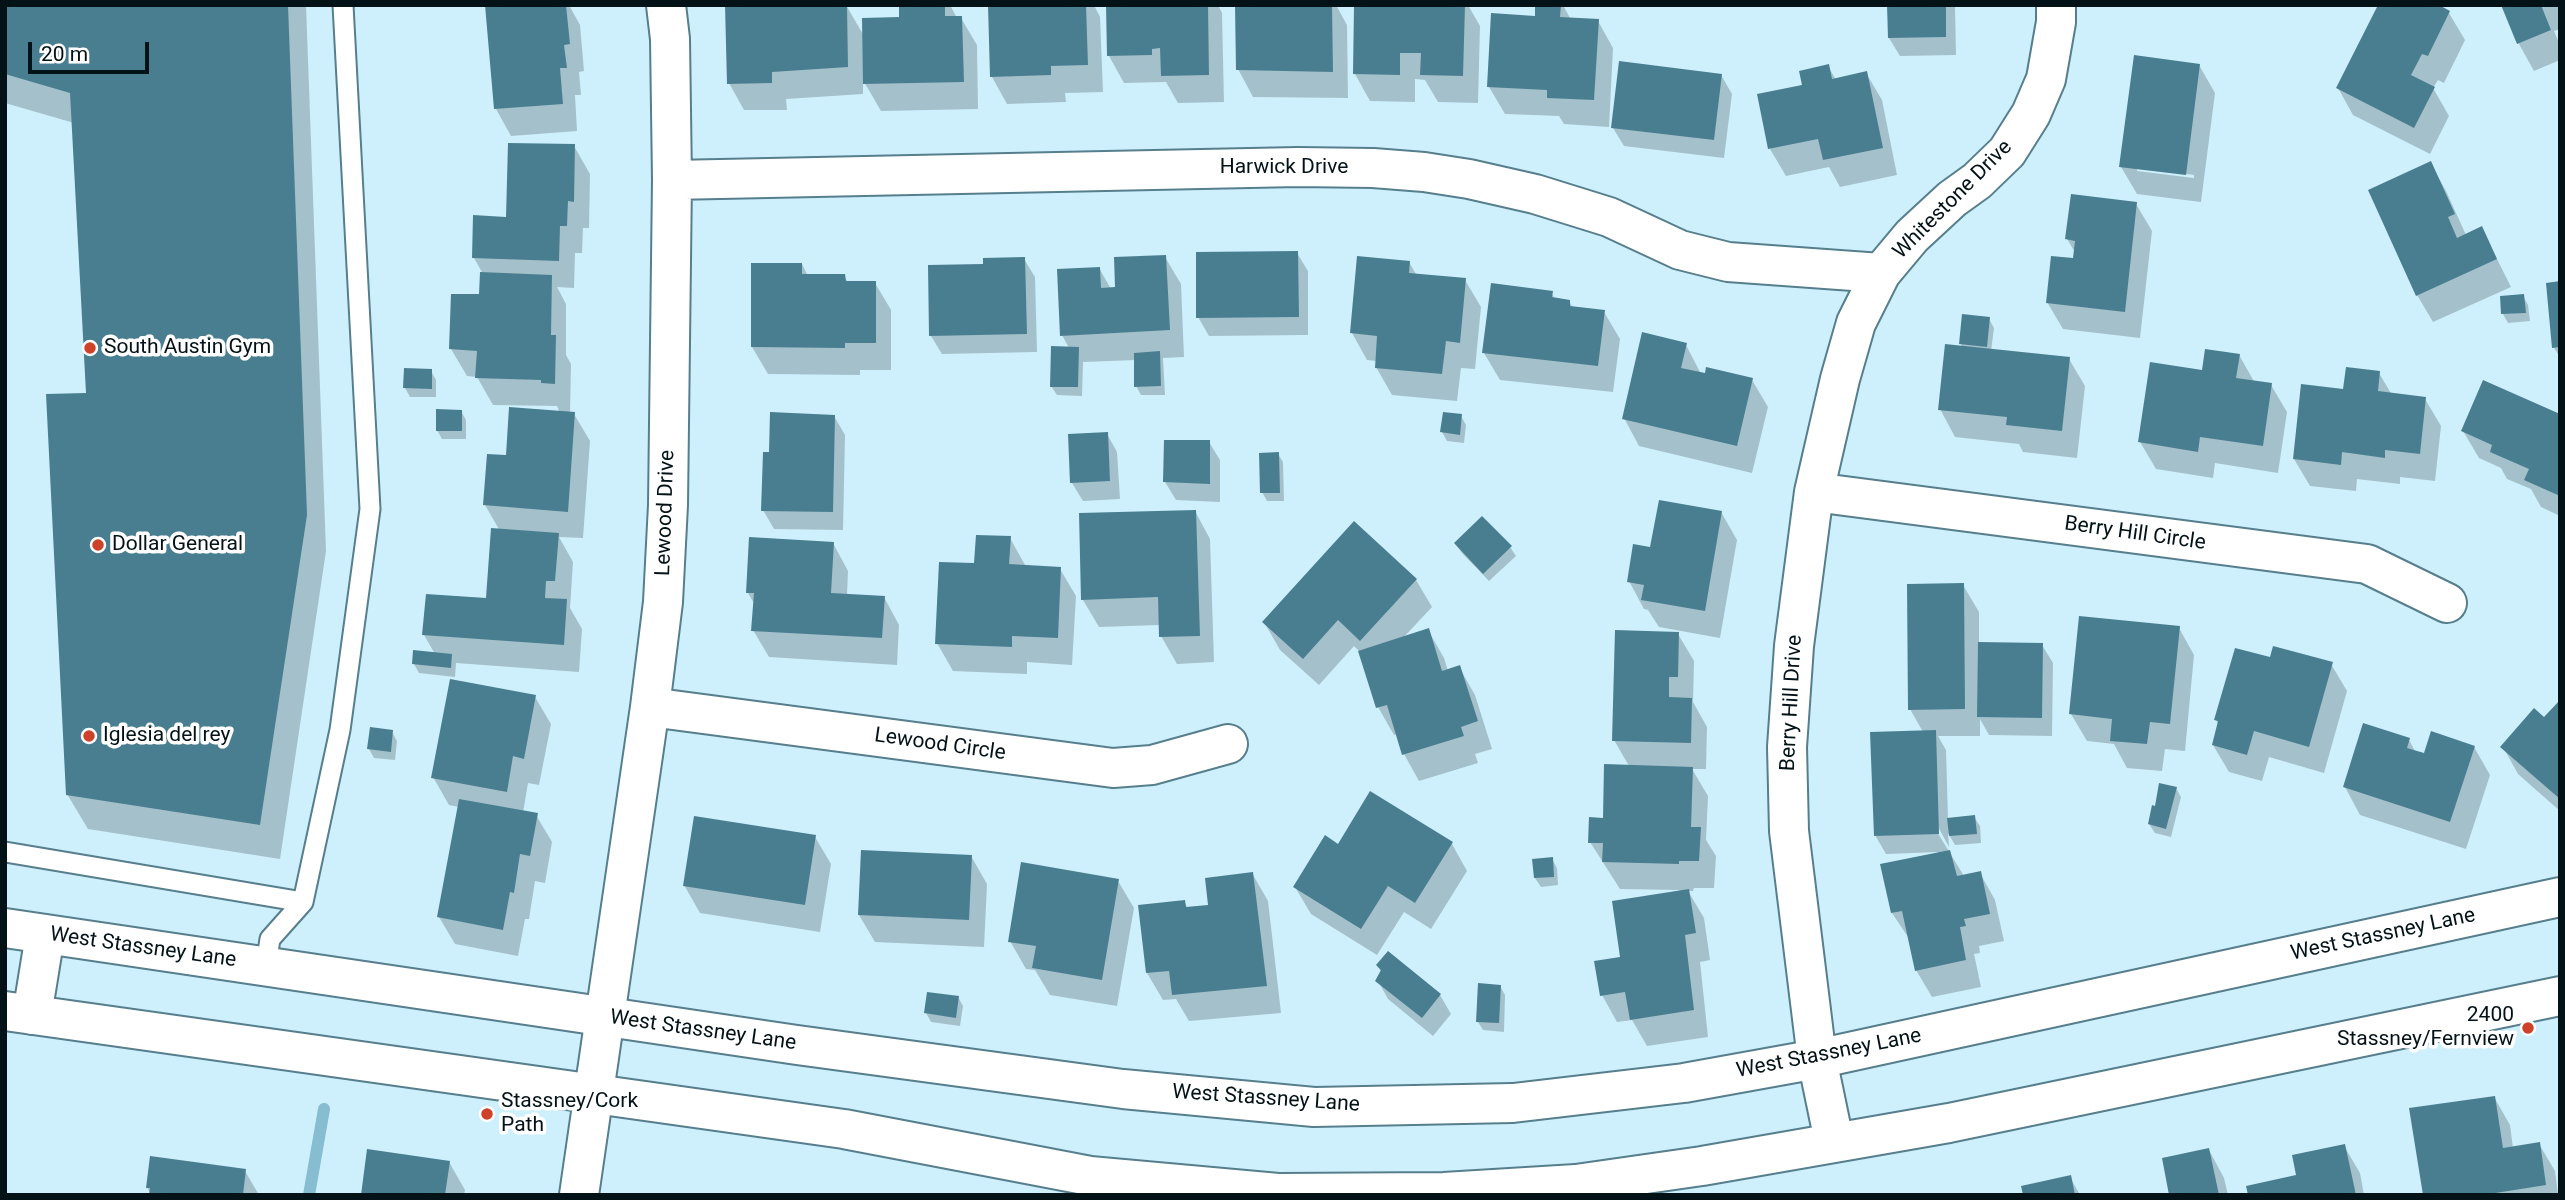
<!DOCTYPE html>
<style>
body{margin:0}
#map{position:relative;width:2565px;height:1200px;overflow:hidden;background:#cef0fd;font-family:Roboto,sans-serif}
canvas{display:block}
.frame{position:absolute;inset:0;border:7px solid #031217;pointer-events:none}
.scale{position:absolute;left:28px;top:42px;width:121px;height:32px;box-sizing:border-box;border:4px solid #031217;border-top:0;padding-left:9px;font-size:21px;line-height:24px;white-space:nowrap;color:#031217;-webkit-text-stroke:5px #fff;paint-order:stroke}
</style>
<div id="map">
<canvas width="2565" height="1200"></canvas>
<div class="frame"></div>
<div class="scale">20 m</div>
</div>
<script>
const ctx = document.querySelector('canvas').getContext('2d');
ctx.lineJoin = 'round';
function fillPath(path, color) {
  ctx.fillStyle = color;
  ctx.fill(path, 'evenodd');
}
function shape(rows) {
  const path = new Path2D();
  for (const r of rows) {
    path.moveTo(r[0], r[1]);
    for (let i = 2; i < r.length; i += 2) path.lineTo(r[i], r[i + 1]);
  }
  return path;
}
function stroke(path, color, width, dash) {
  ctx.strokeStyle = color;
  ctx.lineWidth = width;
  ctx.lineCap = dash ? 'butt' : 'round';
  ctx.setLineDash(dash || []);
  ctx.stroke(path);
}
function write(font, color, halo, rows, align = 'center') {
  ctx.font = font + ' Roboto,sans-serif';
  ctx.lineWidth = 7;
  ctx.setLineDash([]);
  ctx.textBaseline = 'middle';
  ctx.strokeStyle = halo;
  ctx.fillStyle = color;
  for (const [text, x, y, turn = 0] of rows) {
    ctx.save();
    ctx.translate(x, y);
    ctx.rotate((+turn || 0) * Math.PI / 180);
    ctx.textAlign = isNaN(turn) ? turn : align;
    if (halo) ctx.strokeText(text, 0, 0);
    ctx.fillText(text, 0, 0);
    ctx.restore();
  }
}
const shadow = shape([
 [5,5,306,5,326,551,280,859,88,829,67,794,87,395,74,123,5,103],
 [487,5,569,5,580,25,584,71,579,72,581,95,575,95,577,131,511,136,496,109],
 [846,5,864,36,901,19,900,5,950,5,957,18,961,18,977,45,978,109,881,111,863,80,863,94,786,99,787,110,744,110,729,83],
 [989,5,1094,5,1100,17,1103,92,1065,93,1066,102,1007,104,992,77],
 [1108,5,1218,5,1222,13,1224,102,1178,103,1166,82,1124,83,1109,56],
 [1237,5,1336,5,1347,25,1348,98,1253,97,1238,69],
 [1356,5,1468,5,1480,26,1478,103,1438,102,1425,80,1415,79,1415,102,1370,101,1355,74],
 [1537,5,1563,5,1571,20,1598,21,1613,48,1609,127,1564,124,1559,116,1505,114,1489,87,1536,18],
 [1889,5,1972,5,1955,6,1956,55,1900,56,1889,38],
 [2503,5,2560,5,2560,29,2554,31,2560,45,2560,60,2534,71,2519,44],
 [2449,13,2465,40,2444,83,2438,80,2433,88,2449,116,2430,154,2353,115,2338,88],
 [2199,65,2215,93,2201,202,2137,194,2121,167],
 [2137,168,2194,175,2194,178,2137,171],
 [1828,66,1836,80,1866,73,1882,100,1897,175,1840,187,1829,167,1786,176,1770,149,1804,86],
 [1721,75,1732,94,1724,158,1624,146,1613,128],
 [574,146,590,174,589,228,583,228,582,253,575,253,574,288,557,287,566,304,566,355,571,364,570,414,574,414,590,441,583,538,559,537,573,562,570,608,582,629,579,672,456,663,455,677,419,673,414,664,435,654,424,635,488,600,500,531,485,505,508,457,560,413,557,406,493,405,477,377,467,376,451,349,481,296,483,274,474,258],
 [2431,164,2446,191,2466,235,2482,229,2511,287,2433,322,2417,295],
 [2136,204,2152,231,2140,338,2063,329,2047,302,2075,260,2076,254,2067,239],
 [1297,253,1308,271,1308,335,1209,336,1198,317],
 [1165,257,1181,284,1184,357,1163,358,1165,395,1141,395,1136,386,1136,360,1083,362,1082,396,1057,395,1051,386,1069,348,1062,335,1099,268,1111,289,1117,289],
 [1024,259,1035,277,1037,352,942,354,931,336,985,266],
 [1409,262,1417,276,1465,280,1481,307,1475,369,1461,368,1457,401,1392,395,1376,367,1377,361,1367,360,1352,333],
 [802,264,808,276,844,276,848,283,875,283,891,310,891,370,860,370,860,375,768,374,752,347],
 [2560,283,2560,357,2554,348],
 [1552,293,1555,300,1569,301,1573,308,1604,312,1620,339,1613,392,1500,380,1484,353],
 [2523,296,2528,305,2530,321,2508,323,2503,314],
 [1989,319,1994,328,1991,351,2069,359,2085,386,2077,458,2023,452,2019,444,1955,437,1940,409,1963,348,1961,344],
 [1686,345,1701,374,1752,380,1768,407,1752,473,1639,446,1624,418],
 [2239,355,2255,383,2271,385,2287,412,2278,473,2215,463,2213,478,2156,469,2140,442,2204,372],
 [431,371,436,380,436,397,410,397,405,388],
 [2379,373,2392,395,2425,399,2441,426,2435,481,2400,477,2400,484,2357,479,2356,491,2310,486,2294,459,2344,391],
 [461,411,466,420,466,439,442,439,437,430],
 [834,416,845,435,843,530,774,529,763,510,771,454],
 [1461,416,1466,425,1464,443,1447,441,1442,432],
 [2560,416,2560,516,2541,507,2531,489,2507,479,2501,468,2479,458,2463,431],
 [1107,434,1117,452,1120,499,1083,501,1072,483,1069,435],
 [1209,442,1220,460,1220,502,1176,500,1165,482],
 [1278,454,1283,462,1284,501,1267,501,1262,492],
 [1195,511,1210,539,1214,662,1177,664,1161,636,1160,625,1099,627,1083,600],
 [1721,512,1737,540,1720,638,1659,627,1648,610,1644,609,1629,581,1652,549],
 [1010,538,1025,565,1060,569,1076,596,1072,665,1027,662,1027,674,953,671,937,643,976,565],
 [833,543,848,571,847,595,884,597,899,625,897,665,769,657,753,630,755,605,748,593],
 [1456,544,1510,547,1516,556,1489,581,1461,552],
 [1416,580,1432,607,1403,638,1428,630,1444,658,1448,671,1459,667,1475,695,1492,749,1475,754,1478,763,1419,781,1404,754,1397,734,1394,735,1378,707,1361,653,1354,646,1319,685,1280,650,1264,622],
 [1963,585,1979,612,1979,644,2042,645,2053,663,2052,736,1989,735,1980,719,1980,736,1938,736,1946,750,1948,819,1974,817,1980,826,1981,843,1955,845,1948,833,1949,847,1937,825,1934,827,1964,876,1980,873,1995,900,2004,941,1979,946,1980,953,1974,954,1981,987,1932,997,1916,970,1910,940,1892,913,1938,852,1886,854,1875,835,1923,732,1910,709],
 [2179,628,2194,655,2185,751,2165,749,2162,771,2127,768,2114,744,2087,741,2071,714],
 [1678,634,1694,661,1693,702,1707,727,1706,769,1692,769,1708,796,1706,840,1716,856,1714,888,1694,888,1693,891,1688,891,1704,918,1710,960,1700,962,1708,1037,1647,1046,1632,1020,1617,1022,1602,995,1622,958,1680,890,1620,889,1590,842,1605,819,1629,766,1614,740],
 [2271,660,2331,664,2347,691,2324,773,2269,757,2262,781,2229,772,2213,745,2219,725,2216,720],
 [535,697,551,724,539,785,528,783,523,813,536,815,552,842,545,883,535,881,529,919,525,919,518,956,455,944,439,917,459,807,449,805,433,777],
 [2560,703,2560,811,2518,774,2503,747,2544,720],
 [392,732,397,741,395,760,374,758,369,749],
 [2409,740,2416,753,2425,755,2474,747,2490,775,2466,849,2360,815,2345,787],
 [2176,788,2181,797,2171,837,2155,833,2149,824,2156,808],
 [815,837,831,864,820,932,700,913,684,885],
 [1452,844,1467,871,1431,929,1404,912,1377,955,1311,914,1295,887,1339,846],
 [971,856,987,884,984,947,875,942,859,915],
 [1552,859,1557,868,1558,885,1541,887,1535,878,1534,860],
 [1252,873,1268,901,1281,1013,1189,1021,1176,999,1163,1000,1147,973,1184,901,1188,909,1210,906],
 [1118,881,1134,908,1117,1006,1050,995,1035,970,1026,969,1010,941],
 [1378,966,1440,995,1451,1014,1433,1036,1388,999,1378,981,1381,972],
 [1500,986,1505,995,1504,1032,1483,1030,1478,1022],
 [958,997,963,1006,960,1026,931,1022,926,1013],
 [2494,1097,2510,1125,2513,1148,2539,1144,2555,1171,2558,1195,2425,1195],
 [2344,1146,2360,1173,2364,1195,2250,1195,2298,1177],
 [2209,1150,2224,1178,2228,1195,2171,1195],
 [449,1162,465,1190,464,1195,362,1195],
 [245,1171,259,1195,151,1195,147,1187],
 [2070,1177,2080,1195,2025,1195]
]);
const stream = shape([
 [309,1195,324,1109]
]);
const building = shape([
 [5,5,288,5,307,515,260,825,66,795,46,394,86,393,70,93,5,74],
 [485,5,566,5,570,44,564,45,567,68,560,68,563,104,494,109],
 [725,5,847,5,848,67,772,72,772,83,727,84],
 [899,5,945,5,945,16,962,16,964,82,863,84,862,18,899,17],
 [988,5,1086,5,1088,65,1051,66,1051,75,990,77],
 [1106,5,1208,5,1209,75,1161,76,1160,48,1152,49,1152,55,1107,56],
 [1235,5,1332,5,1333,72,1236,70],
 [1354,5,1465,5,1463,76,1420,75,1421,53,1400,53,1400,75,1353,74],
 [1535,5,1561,5,1560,17,1599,19,1594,100,1547,98,1547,90,1487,87,1491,13,1535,16],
 [1887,5,1946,5,1946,37,1888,38],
 [2378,5,2439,5,2450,11,2428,56,2422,54,2411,75,2435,87,2414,128,2336,88],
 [2501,5,2541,5,2551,30,2517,44],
 [2134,55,2200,64,2186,175,2119,167],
 [1619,61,1722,74,1714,140,1611,128],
 [1829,64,1832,79,1867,71,1883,148,1823,160,1818,139,1768,149,1757,94,1802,85,1799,71],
 [508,143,575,144,574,202,568,201,567,226,560,226,559,261,472,258,473,215,506,217],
 [2431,161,2455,214,2448,217,2457,238,2482,226,2497,259,2416,296,2368,190],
 [2071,194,2137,202,2125,312,2046,303,2051,256,2073,258,2075,241,2065,239],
 [1298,251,1299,317,1196,318,1196,252],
 [1166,255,1170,330,1060,336,1057,269,1100,267,1101,288,1115,287,1114,257],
 [1357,256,1410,261,1409,273,1466,278,1460,343,1446,341,1442,374,1375,368,1377,336,1350,333],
 [1025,257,1027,334,929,336,928,265,983,264,983,258],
 [751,263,802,263,802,274,845,274,846,281,876,281,876,343,845,343,845,348,751,347],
 [480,272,552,275,551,335,556,335,555,384,541,383,541,380,475,378,477,351,449,349,451,294,479,294],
 [2560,281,2560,347,2552,348,2546,283],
 [1491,283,1553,291,1552,297,1570,300,1570,306,1605,310,1598,366,1482,353],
 [2524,294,2526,313,2501,314,2500,296],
 [1962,314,1990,317,1987,347,1959,344],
 [1642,332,1687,343,1681,368,1705,373,1706,367,1753,378,1737,446,1622,419],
 [1945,344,2070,357,2062,431,2006,425,2007,417,1938,410],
 [1051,346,1079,347,1078,387,1050,387],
 [2205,349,2240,354,2236,378,2272,383,2263,446,2200,437,2198,452,2138,442,2150,362,2202,370],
 [1160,351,1161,386,1134,387,1134,353],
 [2346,367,2380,371,2378,391,2426,397,2420,454,2385,450,2385,458,2342,452,2341,465,2293,459,2301,384,2343,389],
 [404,368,432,369,432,389,403,388],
 [2483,380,2560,414,2560,496,2524,480,2529,469,2490,452,2492,445,2461,431],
 [509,407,575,412,568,512,483,505,487,454,506,455],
 [436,409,462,410,462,431,436,431],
 [770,412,835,415,833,512,761,511,763,452,769,452],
 [1443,412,1462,414,1460,435,1440,432],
 [1108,432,1110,481,1070,483,1068,434],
 [1164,440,1210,440,1210,484,1163,482],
 [1279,452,1280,493,1260,493,1259,453],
 [1659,500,1722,511,1705,611,1641,600,1644,585,1627,582,1633,544,1650,547],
 [1196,510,1200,636,1159,637,1158,597,1081,600,1079,513],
 [1482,516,1512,546,1483,574,1454,543],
 [1354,521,1417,579,1360,641,1338,620,1303,659,1262,622],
 [491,528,559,533,555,581,546,581,545,598,567,599,564,645,422,635,426,594,486,598],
 [976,535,1011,536,1009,564,1061,567,1058,638,1012,636,1012,647,935,644,939,562,974,563],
 [749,537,834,542,831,593,885,596,882,638,751,631,754,593,746,593],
 [1964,583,1965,709,1908,710,1907,584],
 [2079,616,2180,626,2170,724,2150,722,2147,744,2110,741,2112,719,2069,714],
 [1429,628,1442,671,1460,665,1478,721,1461,727,1464,736,1402,755,1387,705,1376,708,1358,651],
 [1615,630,1679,632,1678,677,1669,677,1669,697,1692,698,1691,743,1612,741],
 [1978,642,2043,643,2042,718,1977,717],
 [2273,646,2333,662,2309,747,2254,731,2247,755,2212,745,2218,721,2214,720,2235,648,2270,657],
 [413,650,452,654,451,668,412,664],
 [450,679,536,695,524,759,513,756,507,792,431,778],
 [2560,700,2560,799,2500,747,2534,708,2544,717],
 [2363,723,2410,738,2407,748,2424,753,2431,731,2475,746,2450,822,2343,787],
 [370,727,393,730,391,752,367,749],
 [1936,730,1939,834,1874,836,1870,732],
 [1604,764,1693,767,1691,827,1701,827,1699,861,1679,861,1679,864,1602,862,1603,843,1588,843,1589,817,1603,818],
 [2159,783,2177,787,2166,829,2148,824,2152,805,2155,806],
 [1370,791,1453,842,1415,903,1388,886,1361,929,1293,887,1325,835,1338,844],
 [459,799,538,813,530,856,520,854,514,893,510,892,503,930,437,917],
 [1975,815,1977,834,1949,836,1947,818],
 [694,816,816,835,805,905,683,886],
 [861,850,972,855,969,920,858,915],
 [1950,850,1957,876,1981,871,1990,914,1964,919,1966,926,1960,927,1966,960,1915,971,1902,911,1891,913,1880,864],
 [1553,857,1554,877,1534,878,1532,859],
 [1021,862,1119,879,1102,980,1032,968,1036,946,1008,942],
 [1253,872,1267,986,1172,995,1169,971,1146,973,1138,905,1185,900,1186,907,1208,905,1205,878],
 [1689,889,1696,933,1685,935,1694,1010,1630,1020,1625,992,1600,996,1594,961,1620,957,1612,901],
 [1388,951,1441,994,1422,1018,1375,981,1381,970,1376,965],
 [1478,983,1501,985,1499,1023,1476,1022],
 [927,992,959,996,956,1018,924,1013],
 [2495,1096,2503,1148,2540,1142,2546,1185,2483,1195,2423,1195,2409,1108],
 [2345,1144,2356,1195,2248,1195,2246,1186,2296,1175,2292,1155],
 [2209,1148,2219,1195,2169,1195,2162,1158],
 [367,1149,450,1161,445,1195,361,1195],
 [150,1156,246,1169,243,1195,149,1195,150,1188,146,1188],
 [2071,1175,2075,1195,2023,1195,2021,1186]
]);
const service = shape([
 [5,852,303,902],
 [266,965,270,939,303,902,340,730,370,509,343,5]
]);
const minor = shape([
 [672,180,1298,167,1373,168,1424,172,1469,179,1535,194,1609,217,1680,250,1728,262,1881,273],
 [1814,492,2367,564,2447,603],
 [650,707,1113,768,1152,765,1228,744],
 [1834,1141,1817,1059,1789,831,1787,747,1794,646,1814,492,1840,379,1856,323,1881,273,1912,236,1952,199,1977,181,2007,152,2031,114,2046,79,2056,22,2056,5],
 [579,1195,650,707,663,602,668,505,672,180,670,39,666,5]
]);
const secondary = shape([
 [5,928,797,1045,1123,1089,1314,1107,1513,1103,1684,1083,1817,1059,2560,897],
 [5,1011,844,1129,1090,1176,1278,1193,1444,1192,1576,1184,1702,1166,1949,1123,2560,996],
 [32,1015,45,935]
]);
const markers = [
 [90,348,7,"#ce422a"],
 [98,545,7,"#ce422a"],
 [89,736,7,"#ce422a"],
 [2528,1028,7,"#ce422a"],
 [487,1114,7,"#ce422a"]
];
const streetNames = [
 ["Harwick Drive",1284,168],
 ["Whitestone Drive",1953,200,-45],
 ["Lewood Drive",666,513,-88],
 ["Berry Hill Circle",2135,534,8],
 ["Berry Hill Drive",1792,703,-87],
 ["Lewood Circle",940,745,8],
 ["West Stassney Lane",2383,935,-12],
 ["West Stassney Lane",143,948,8],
 ["West Stassney Lane",703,1031,8],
 ["West Stassney Lane",1829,1054,-11],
 ["West Stassney Lane",1266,1099,4]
];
const poiNames = [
 ["South Austin Gym",104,348],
 ["Dollar General",112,545],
 ["Iglesia del rey",103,736],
 ["2400",2514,1016,"right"],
 ["Stassney/Fernview",2514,1040,"right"],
 ["Stassney/Cork",501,1102],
 ["Path",501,1126]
];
fillPath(shadow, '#0003');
stroke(stream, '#87bdd0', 12);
fillPath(building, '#497e90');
stroke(service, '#567e8c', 23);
stroke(minor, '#567e8c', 42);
stroke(secondary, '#567e8c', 42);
stroke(service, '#fff', 19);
stroke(minor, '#fff', 38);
stroke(secondary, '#fff', 38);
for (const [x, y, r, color] of markers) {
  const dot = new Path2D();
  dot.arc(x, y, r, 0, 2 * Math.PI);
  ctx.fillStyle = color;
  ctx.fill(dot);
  stroke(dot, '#fff', 2.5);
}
write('21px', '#031217', '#fff', streetNames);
write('21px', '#031217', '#fff', poiNames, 'left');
</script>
